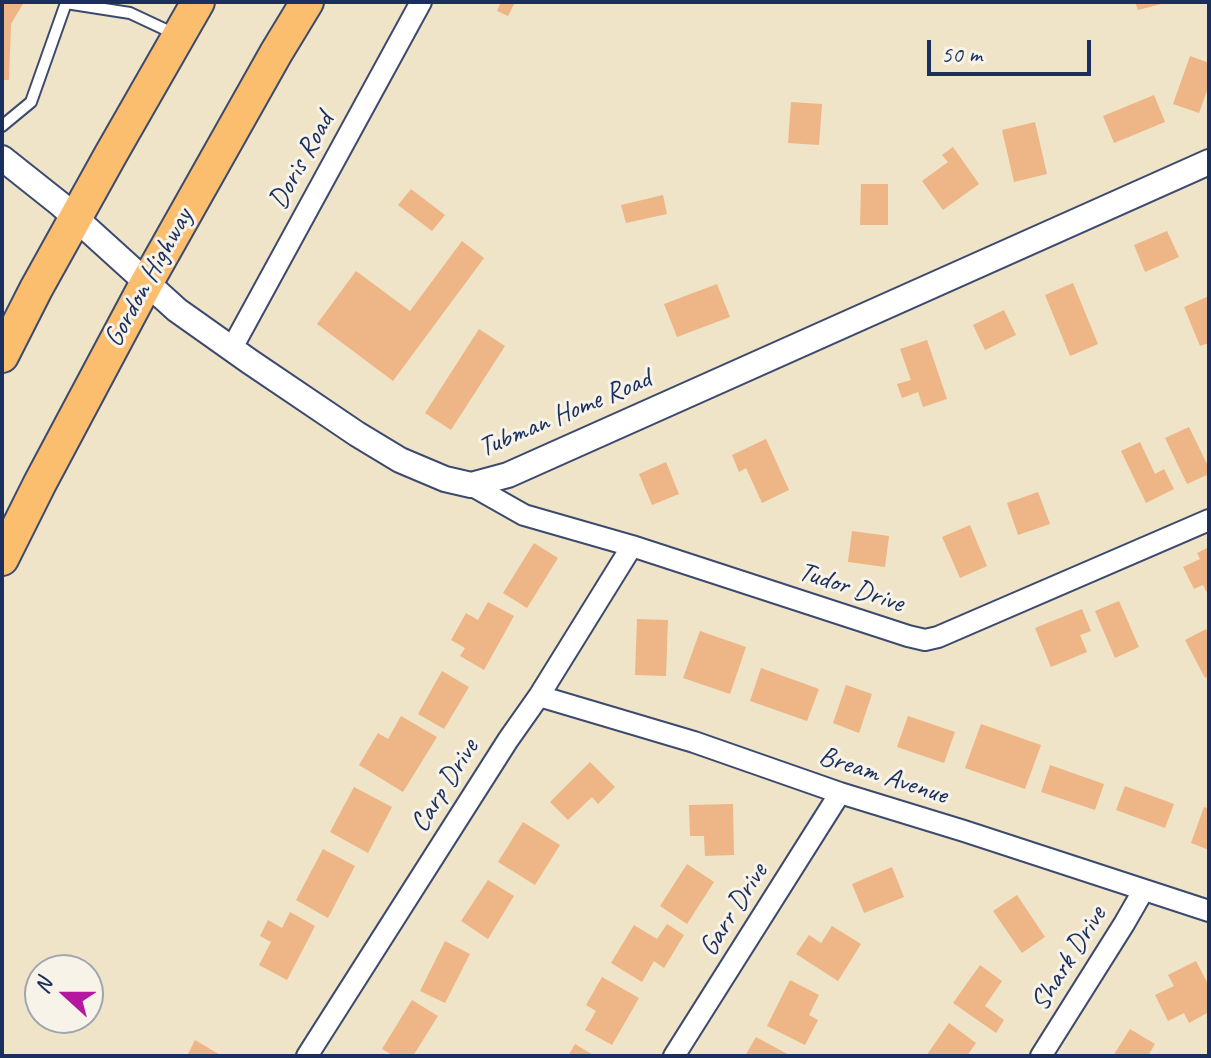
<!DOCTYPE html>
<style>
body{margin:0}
#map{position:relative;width:1211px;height:1058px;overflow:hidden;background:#efe4c7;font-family:Caveat,sans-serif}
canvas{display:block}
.frame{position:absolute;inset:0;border:4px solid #1b2f5e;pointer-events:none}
.north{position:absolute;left:24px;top:954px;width:80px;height:80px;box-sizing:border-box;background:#f7f3e8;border:2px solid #9fa5b1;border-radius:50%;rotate:291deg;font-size:22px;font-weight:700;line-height:32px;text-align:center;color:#1b2f5e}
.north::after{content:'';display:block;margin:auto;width:28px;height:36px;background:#b5179e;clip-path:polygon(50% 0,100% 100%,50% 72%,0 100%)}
.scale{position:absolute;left:927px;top:40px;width:164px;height:36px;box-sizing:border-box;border:4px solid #1b2f5e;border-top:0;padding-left:10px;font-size:24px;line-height:28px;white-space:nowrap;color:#1b2f5e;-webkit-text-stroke:6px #f7f3e8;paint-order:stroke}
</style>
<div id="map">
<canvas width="1211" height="1058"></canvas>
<div class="frame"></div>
<div class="north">N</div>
<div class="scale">50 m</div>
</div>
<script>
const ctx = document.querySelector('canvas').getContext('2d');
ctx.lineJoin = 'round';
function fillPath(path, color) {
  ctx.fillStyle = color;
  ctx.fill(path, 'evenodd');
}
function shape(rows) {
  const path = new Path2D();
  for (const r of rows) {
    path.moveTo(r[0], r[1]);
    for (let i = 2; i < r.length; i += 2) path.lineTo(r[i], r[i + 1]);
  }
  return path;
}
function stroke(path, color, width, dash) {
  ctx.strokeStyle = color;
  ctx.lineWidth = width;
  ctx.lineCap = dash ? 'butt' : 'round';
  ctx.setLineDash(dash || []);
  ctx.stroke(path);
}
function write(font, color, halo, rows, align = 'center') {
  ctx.font = font + ' Caveat,sans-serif';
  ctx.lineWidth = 6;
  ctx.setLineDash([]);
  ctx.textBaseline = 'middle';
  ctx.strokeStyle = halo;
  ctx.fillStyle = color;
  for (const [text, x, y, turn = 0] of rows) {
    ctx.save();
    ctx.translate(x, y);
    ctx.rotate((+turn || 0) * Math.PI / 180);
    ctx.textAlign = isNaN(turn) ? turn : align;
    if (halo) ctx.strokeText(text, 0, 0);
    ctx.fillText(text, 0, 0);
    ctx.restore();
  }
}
const building = shape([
 [2,2,24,2,11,24,9,80,2,80],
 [501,2,515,2,508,16,497,11],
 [1135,2,1165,2,1165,3,1138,10],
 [1190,56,1209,63,1209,85,1199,113,1173,104],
 [1154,95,1165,122,1114,143,1103,116],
 [791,102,822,104,819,145,788,143],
 [1035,122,1047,174,1014,182,1002,130],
 [953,147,979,184,943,210,922,181,948,162,942,155],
 [861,184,888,184,888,225,860,225],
 [411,189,445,215,432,231,398,205],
 [663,195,667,214,626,223,621,205],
 [1167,231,1179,257,1145,272,1134,245],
 [462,241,484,258,393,381,317,324,356,271,410,311],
 [1073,283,1098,344,1070,356,1045,295],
 [717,284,730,317,677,337,664,304],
 [1209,296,1209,343,1200,346,1184,307],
 [1004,310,1016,335,985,350,973,325],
 [479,329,505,346,451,430,425,413],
 [927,340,947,399,923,407,918,392,902,398,897,384,911,380,900,349],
 [1189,427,1209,468,1209,474,1187,484,1165,438],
 [766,439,789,490,762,503,746,468,739,472,732,455],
 [1140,442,1155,474,1164,469,1174,489,1146,503,1121,451],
 [666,462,679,494,652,505,639,474],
 [1038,492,1050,524,1018,535,1007,503],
 [970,525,987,566,960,578,942,537],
 [852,531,889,536,885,567,848,562],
 [534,543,558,558,527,608,503,593],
 [1209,547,1209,597,1203,585,1194,589,1183,567,1200,559,1197,553],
 [1119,601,1139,647,1115,658,1095,611],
 [488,602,514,616,484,670,460,656,465,648,451,640,466,613,478,620],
 [1082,609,1091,631,1080,635,1087,652,1051,667,1035,628],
 [637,619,668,620,666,676,635,675],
 [1206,629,1209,635,1209,676,1205,678,1185,640],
 [700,631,746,647,730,694,683,678],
 [761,668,819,689,807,721,750,701],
 [442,671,469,687,444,729,418,714],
 [846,685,872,694,859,733,833,723],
 [401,716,437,737,403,792,359,765,378,733,388,739],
 [908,716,955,732,944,763,897,747],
 [981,724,1041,745,1025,789,965,768],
 [590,762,615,787,598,804,592,797,568,820,550,802],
 [1050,765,1104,784,1095,810,1041,792],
 [1125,786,1174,804,1165,828,1116,810],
 [354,787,392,807,368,853,330,832],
 [733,804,734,855,705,856,704,836,690,836,689,805],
 [1204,807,1209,809,1209,850,1191,843],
 [523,822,560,845,535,885,498,862],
 [323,849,355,866,328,918,296,900],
 [687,864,714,882,687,924,660,906],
 [892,867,904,897,864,913,852,884],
 [488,880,514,896,488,939,461,921],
 [1017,895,1045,937,1022,953,993,911],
 [290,912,315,926,287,980,259,965,271,942,260,936,268,920,282,928],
 [667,924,684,935,664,968,654,961,642,982,611,963,634,925,657,939],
 [832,926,861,944,838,981,796,954,809,935,821,943],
 [445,941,470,954,445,1003,420,991],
 [1196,961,1209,986,1209,1012,1189,1023,1184,1013,1168,1021,1155,995,1174,986,1168,975],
 [980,965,1002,981,985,1006,1004,1020,996,1033,953,1003],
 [602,977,639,998,612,1045,585,1030,596,1011,586,1005],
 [790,980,819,995,809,1015,818,1020,805,1045,767,1026],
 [412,1000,438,1016,413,1056,394,1056,382,1049],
 [949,1023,976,1043,967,1056,926,1056],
 [1130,1029,1155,1044,1148,1056,1113,1056],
 [756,1037,791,1056,745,1056],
 [195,1040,222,1056,187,1056],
 [575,1044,595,1056,568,1056]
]);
const service = shape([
 [2,126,31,102,66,3,130,13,177,35]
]);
const minor = shape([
 [232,348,421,2],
 [471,485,524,515,632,546,908,636,925,640,938,637,1209,520],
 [539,696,694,742,840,793,964,831,1209,911],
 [307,1056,508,740,539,696,632,546],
 [674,1056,840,793],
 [1041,1056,1124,924,1143,891]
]);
const tertiary = shape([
 [2,158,60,204,177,310,249,361,357,434,400,460,445,479,471,485,508,475,1209,162]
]);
const trunk = shape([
 [2,356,36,289,111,154,198,2],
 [2,559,40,483,147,282,276,53,307,2]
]);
const streetNames = [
 ["Doris Road",302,161,-61],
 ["Gordon Highway",149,278,-61],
 ["Tubman Home Road",565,414,-23],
 ["Tudor Drive",851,588,18],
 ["Bream Avenue",883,776,18],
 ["Carp Drive",445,786,-58],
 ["Garr Drive",734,910,-58],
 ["Shark Drive",1069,959,-58]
];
fillPath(building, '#eeb586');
stroke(service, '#3b4a6e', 14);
stroke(minor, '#3b4a6e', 24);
stroke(tertiary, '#3b4a6e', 28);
stroke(trunk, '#3b4a6e', 36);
stroke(service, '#fff', 10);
stroke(minor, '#fff', 20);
stroke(tertiary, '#fff', 24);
stroke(trunk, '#fbbe6e', 32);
write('28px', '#1b2f5e', '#f7f3e8', streetNames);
</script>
